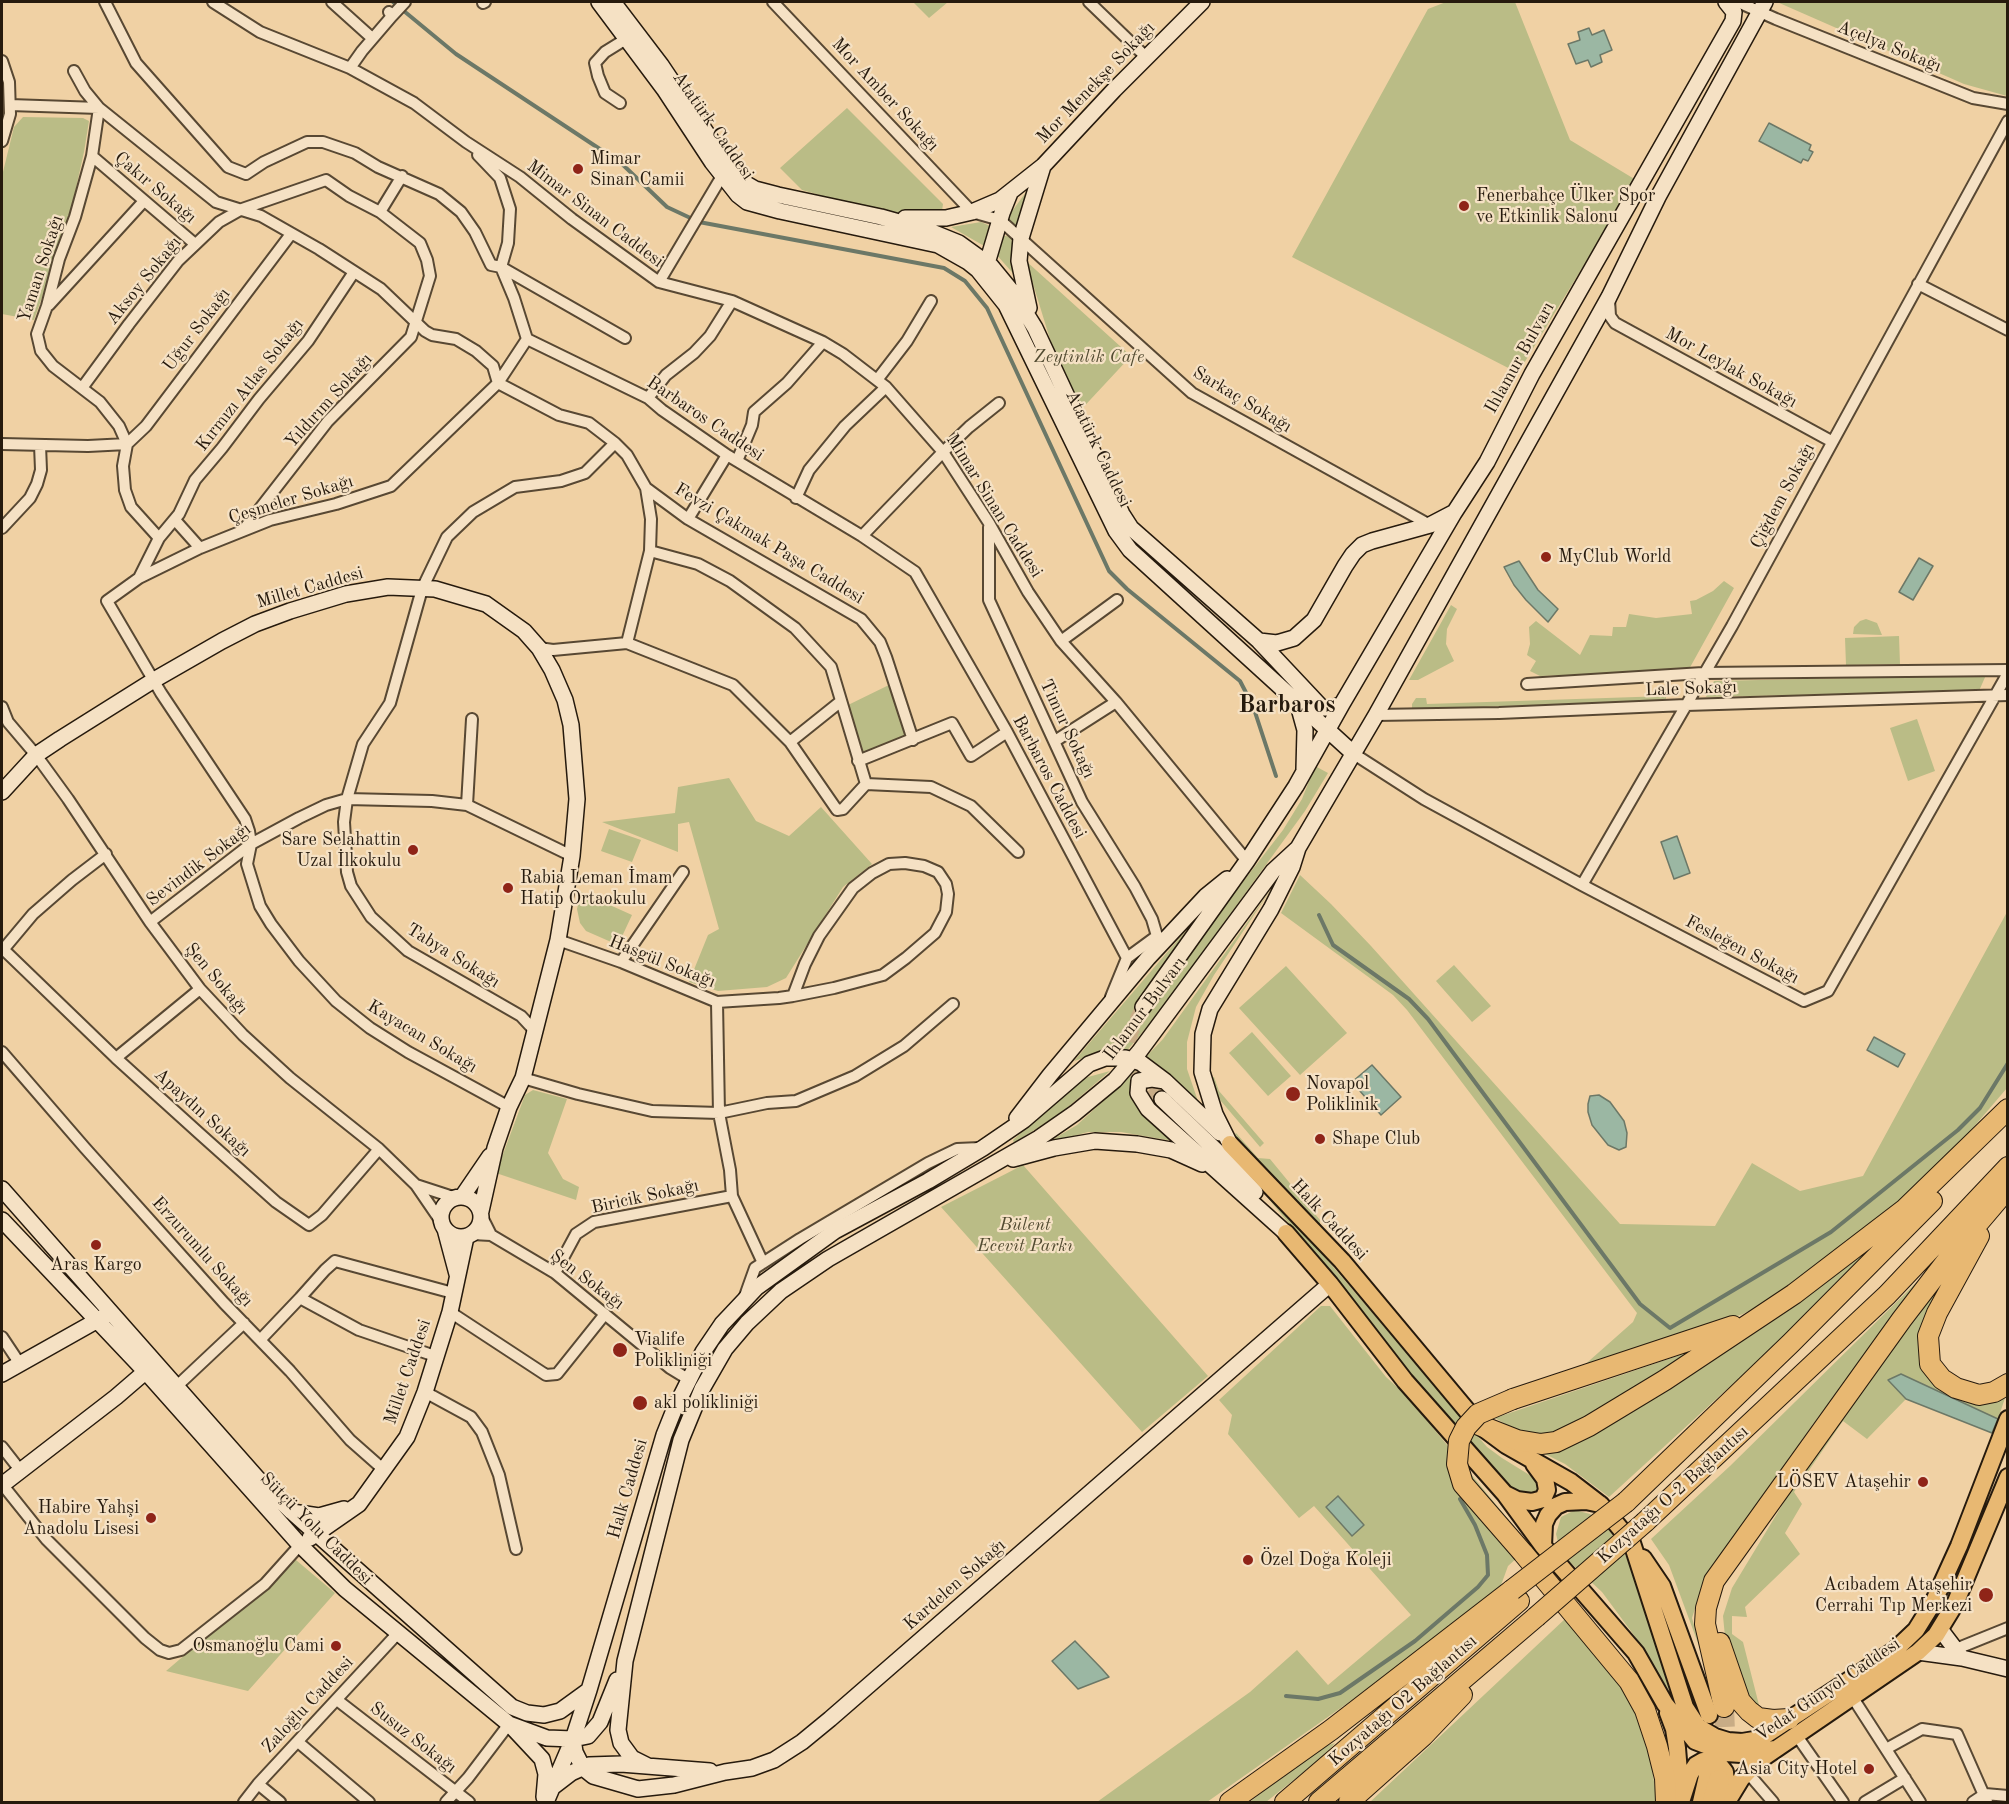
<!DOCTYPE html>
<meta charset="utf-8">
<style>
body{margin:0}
#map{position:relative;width:2009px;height:1804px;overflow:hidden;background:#f0d1a4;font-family:"Old Standard TT",serif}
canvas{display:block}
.frame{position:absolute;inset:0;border:3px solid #261a0d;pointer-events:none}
</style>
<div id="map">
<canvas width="2009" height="1804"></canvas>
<div class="frame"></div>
</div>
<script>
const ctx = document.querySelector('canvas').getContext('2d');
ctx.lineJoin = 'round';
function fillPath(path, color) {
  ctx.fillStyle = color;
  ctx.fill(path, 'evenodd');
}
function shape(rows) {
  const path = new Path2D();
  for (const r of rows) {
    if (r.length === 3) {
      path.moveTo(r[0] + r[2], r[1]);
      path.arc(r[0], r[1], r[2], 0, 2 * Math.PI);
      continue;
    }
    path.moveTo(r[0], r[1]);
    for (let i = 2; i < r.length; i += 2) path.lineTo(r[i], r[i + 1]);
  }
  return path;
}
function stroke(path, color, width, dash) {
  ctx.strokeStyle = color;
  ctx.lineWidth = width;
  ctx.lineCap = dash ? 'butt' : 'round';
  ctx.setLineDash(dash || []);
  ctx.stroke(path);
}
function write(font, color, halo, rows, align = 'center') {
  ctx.font = font + ' "Old Standard TT",serif';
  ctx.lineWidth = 4.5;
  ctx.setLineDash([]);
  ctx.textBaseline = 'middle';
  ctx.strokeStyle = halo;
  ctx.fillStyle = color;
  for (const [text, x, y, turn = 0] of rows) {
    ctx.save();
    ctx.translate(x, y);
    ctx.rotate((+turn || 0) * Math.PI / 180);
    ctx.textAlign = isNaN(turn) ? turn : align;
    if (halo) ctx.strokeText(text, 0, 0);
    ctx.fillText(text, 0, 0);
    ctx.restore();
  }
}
const green = shape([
 [913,2,948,2,929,18],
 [1446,2,1515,2,1570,140,1636,180,1518,373,1292,257,1428,9],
 [1777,2,2007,2,2007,96,1964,84],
 [847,108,943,204,942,211,932,214,896,214,862,207,802,190,780,168],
 [23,117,83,118,89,121,84,152,68,224,34,320,2,314,2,176,14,127],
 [1032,184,1018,229,1007,218],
 [981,222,990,226,986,247,951,227],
 [1000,235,1011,237,1018,279,995,253],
 [1026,261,1131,356,1077,414,1049,336],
 [1724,581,1734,588,1688,671,1540,676,1530,671,1536,661,1527,655,1530,644,1529,627,1536,621,1580,655,1590,635,1612,636,1613,627,1626,627,1629,614,1656,618,1692,614,1690,601,1696,600,1713,591],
 [1451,605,1457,609,1447,629,1446,644,1454,661,1418,680,1409,680],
 [1866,619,1877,623,1882,635,1853,634,1854,627,1860,621],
 [1899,636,1900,664,1846,665,1845,638],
 [1986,675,1979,691,1706,697,1714,681],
 [891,684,909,740,864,757,846,706],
 [1666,696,1666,701,1412,709,1412,704,1416,698,1426,698,1427,704],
 [1917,719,1935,771,1908,781,1890,728],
 [1315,766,1328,773,1305,811,1157,1015,1125,1053,1107,1051,1074,1061,1188,928,1137,1003,1215,918,1283,830,1302,799],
 [729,778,756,821,789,836,821,807,872,864,843,887,786,978,767,987,718,991,689,982,708,935,719,929,689,822,678,824,678,852,602,822,675,813,678,787],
 [609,829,641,840,632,862,601,851],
 [1300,875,1331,904,1371,946,1620,1224,1715,1226,1752,1163,1800,1191,1863,1176,2007,912,2007,1088,1966,1136,1899,1203,1795,1287,1743,1314,1572,1376,1633,1322,1637,1313,1407,1010,1393,995,1281,913],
 [1272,888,1214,975,1196,1007,1187,1042,1187,1069,1200,1107,1161,1068,1144,1059,1163,1039],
 [581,892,632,915,618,945,586,931,580,923,577,909],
 [1454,965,1491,1006,1472,1022,1436,981],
 [1286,966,1347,1033,1300,1075,1239,1008],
 [1252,1032,1291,1076,1268,1096,1229,1053],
 [1133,1069,1146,1076,1136,1077,1131,1084,1132,1099,1173,1141,1121,1132,1088,1132,1045,1144,1077,1125,1124,1082],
 [1110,1071,1061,1113,1014,1143,1013,1140,1074,1084,1088,1077],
 [1214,1077,1219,1091,1264,1143,1260,1147,1215,1094,1210,1078],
 [533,1090,567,1099,548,1153,563,1179,579,1187,576,1200,496,1173,525,1095],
 [1236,1133,1258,1158,1270,1159,1320,1220,1320,1238,1234,1135],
 [1023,1165,1208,1376,1142,1432,941,1207],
 [1268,1198,1282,1207,1487,1447,1502,1458,1536,1479,1539,1489,1537,1494,1518,1493,1510,1486,1428,1394],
 [1881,1238,1852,1275,1609,1497,1565,1464,1533,1448,1555,1449],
 [1952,1266,1930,1312,1938,1382,2007,1392,1998,1419,1901,1374,1889,1380,1906,1399,1867,1439,1843,1421,1794,1492,1802,1504,1785,1533,1800,1554,1745,1607,1747,1617,1732,1616,1732,1634,1743,1642,1760,1709,1755,1710,1726,1647,1723,1616,1732,1588,1801,1474],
 [1926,1273,1813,1424,1704,1580,1692,1618,1702,1654,1669,1565,1651,1539,1730,1466],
 [1321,1306,1330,1306,1386,1377,1406,1395,1530,1546,1508,1566,1500,1588,1352,1700,1207,1802,1097,1802,1250,1692,1297,1650,1328,1685,1411,1615,1314,1506,1299,1518,1228,1434,1232,1415,1219,1400],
 [1698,1349,1700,1352,1555,1435,1537,1437,1519,1432,1495,1418],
 [1575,1510,1590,1514,1609,1530,1624,1553,1636,1575,1661,1637,1672,1695,1636,1638,1602,1592,1561,1554,1556,1534,1561,1517],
 [296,1560,335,1593,248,1691,166,1671],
 [1566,1618,1621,1685,1632,1705,1651,1761,1657,1802,1370,1802],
 [1335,1743,1325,1755,1266,1802,1250,1802,1316,1749]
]);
const water = shape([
 [1589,28,1592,35,1604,30,1612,50,1600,55,1602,62,1591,67,1588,60,1576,64,1568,44,1580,40,1578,32,1589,28],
 [1769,123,1811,145,1809,150,1813,152,1808,161,1803,159,1801,163,1759,141,1769,123],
 [1919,558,1933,566,1913,600,1899,592,1919,558],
 [1519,561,1538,590,1558,609,1548,622,1526,600,1514,585,1504,567,1519,561],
 [1677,836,1690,873,1674,879,1661,842,1677,836],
 [1874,1037,1905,1054,1898,1067,1867,1050,1874,1037],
 [1372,1065,1401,1097,1381,1115,1352,1082,1372,1065],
 [1599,1095,1610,1102,1624,1121,1627,1133,1626,1147,1619,1150,1608,1145,1592,1125,1588,1112,1588,1104,1590,1096,1599,1095],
 [1901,1374,1998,1419,1992,1433,1906,1399,1888,1380,1901,1374],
 [1338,1496,1364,1525,1352,1536,1326,1507,1338,1496],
 [1075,1641,1102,1669,1109,1677,1078,1689,1052,1661,1075,1641]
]);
const stream = shape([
 [393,2,456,54,621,163,667,207,699,222,944,268,965,281,987,308,1109,571,1127,589,1240,681,1253,706,1276,776],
 [1319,915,1333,945,1409,999,1428,1019,1640,1304,1670,1328,1831,1232,1958,1130,1980,1108,2008,1063],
 [1286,1696,1318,1699,1340,1693,1415,1641,1478,1587,1488,1575,1487,1555,1475,1525,1460,1499]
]);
const secondaryTunnel = shape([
 [1143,1007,1131,1032,1127,1052,1132,1066,1146,1084,1162,1099]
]);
const highwayTunnel = shape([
 [1724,1707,1726,1757]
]);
const street = shape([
 [105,2,136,63,228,167,246,174,264,162,307,142,323,142,355,153,378,167,439,194,461,212,475,232,491,265,501,267,625,338],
 [213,2,260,32,350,68,414,103,466,142,520,177,572,219,659,282,732,301,823,342,843,354,886,387,943,452,989,523,1028,592,1061,641,1116,702,1247,861],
 [332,2,372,38],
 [773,2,972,212,1000,220,1192,393,1430,525],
 [1089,2,1146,57],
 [1738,2,1776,19,1973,98,2008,104],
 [483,3,485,2],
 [392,16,405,2],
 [2,61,9,82,10,114,2,141],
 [350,68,362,51,392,16,389,12],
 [74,71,85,91,99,108,216,202,261,216,319,249,381,289,425,331,432,335,456,339,476,351,493,366,498,383,559,415,589,423,615,443,627,455,646,488,688,519,861,619,880,642,886,657,913,740],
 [620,103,605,93,598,76,595,63,605,52,626,39],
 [10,105,99,108,92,156,75,217,59,259,47,306,37,334,41,351,53,366,100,402,119,426,127,444,123,466,125,490,131,507,159,538],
 [478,155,500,178,510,209,508,243,501,267],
 [92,156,195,244],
 [380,212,402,176],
 [501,267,514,298,527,339,648,398,662,410,727,455,862,536,915,572,1007,732,1127,958],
 [659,282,722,176,726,173],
 [1918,284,2008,330],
 [1609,299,1610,316,1615,323,1831,441],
 [49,305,144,201],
 [877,380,907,341,931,301],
 [82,388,129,324,178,261,219,222,242,209,326,180,349,196,380,212,420,243,427,260,430,276,411,337,328,421,244,529],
 [648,398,666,375,694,353,710,336,732,301],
 [2,444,88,446,127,444,146,426,291,234],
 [737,461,752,425,754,412,787,383,823,342],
 [796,498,809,470,845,426,886,387],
 [688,519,727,455],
 [175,520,200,548],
 [989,527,989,600,1082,802,1135,887,1152,919,1157,936],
 [2,528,30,498,37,484,41,470,40,445],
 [862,536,943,452,969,427,999,403],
 [650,551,698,564,730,581,795,628,831,667,866,784,931,787,971,806,1018,852],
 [139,578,159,538,179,514,195,480,222,448,259,399,308,341,354,272],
 [1061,641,1117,600],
 [627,643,650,551,651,519,646,488],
 [539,648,553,650,627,643,733,685,790,742,840,702],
 [1527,684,1703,673,2008,670],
 [2,707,8,722,36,755,68,799,150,922,200,989,243,1035,290,1078,379,1149,416,1185,442,1223],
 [1376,715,1499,713,1686,705,2008,695],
 [1055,741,1116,702],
 [790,742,837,810,843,809,866,784],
 [1354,754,1424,799,1582,885,1804,1001,1828,991,2008,673],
 [858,761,952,723,971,756,1007,732],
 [467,805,472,719],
 [1582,885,1732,626,2008,121],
 [150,922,251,844,299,818,326,805,347,799,432,801,467,805,572,856],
 [558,940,621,962,717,1002,779,998,793,996,834,988,883,975,906,958,935,933,946,912,948,894,946,884,938,872,924,866,905,863,889,864,872,873,853,888,819,936,805,964,793,996],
 [2,948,116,1058,200,1134,276,1202,309,1225,322,1215,379,1149],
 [2,951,33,914,72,880,106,854],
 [621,962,683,872],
 [1111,997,1127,958,1157,936,1163,939],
 [717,1002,719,1113,730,1170,732,1196,763,1263],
 [534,1030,521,1016,408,951,371,917,351,886,347,872,344,822,347,799,363,744,390,703,422,589,447,537,473,512,515,487,561,481,585,473,615,443],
 [2,1052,85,1148,224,1303,290,1371,350,1440,384,1470],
 [116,1058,200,989],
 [523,1078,578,1094,652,1111,719,1113,767,1103,796,1101,855,1076,904,1046,953,1004],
 [509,1107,408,1052,370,1028,336,1001,299,961,271,924,260,906,247,864,251,844,249,831,245,819,161,693,107,601,139,578,200,548,270,520,336,504,391,486,498,383,527,339],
 [416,1185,456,1198],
 [482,1217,491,1235],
 [472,1234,491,1235,555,1273,670,1368,688,1379],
 [555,1273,576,1234,594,1222,732,1196],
 [745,1296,755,1268,800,1239,928,1163,957,1149,980,1148],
 [300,1298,359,1330,435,1356],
 [450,1312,546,1375,557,1374,605,1314],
 [2,1337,20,1364],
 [261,1339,300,1298,325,1270,335,1261,453,1293],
 [177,1386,244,1323],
 [425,1392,471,1417,482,1432,499,1475,516,1549],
 [2,1447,20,1470],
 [2,1484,46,1539,145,1638,160,1650,169,1653,181,1650,265,1584,300,1545],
 [1956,1649,2008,1628],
 [1853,1698,1920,1802],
 [337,1700,469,1802],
 [1797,1736,1843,1802],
 [298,1742,369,1802],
 [1886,1749,1922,1729,1957,1734,1987,1802],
 [1747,1772,1773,1802],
 [258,1784,280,1802],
 [244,1802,258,1784,399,1632],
 [446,1802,468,1778,509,1724],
 [1865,1802,1905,1778],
 [1973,1802,1985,1794,2008,1796]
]);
const secondary = shape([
 [599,2,664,89,712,162,738,195,747,202,780,211,938,245,968,262,978,270,1006,305,1116,531,1130,550,1354,754],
 [613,2,661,65,718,150,743,182,755,189,778,195,881,217,927,230,959,243,991,266,1014,294,1035,328,1122,514,1131,528,1259,641,1322,708,1333,708,1342,704],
 [905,218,946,218,972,212,1000,200,1043,166,1114,90,1202,2],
 [985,270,1002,213,1010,193],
 [1029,308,1019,261,1021,238,1043,166],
 [1259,641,1277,643,1294,638,1314,620,1345,566,1353,554,1362,545,1372,541,1430,525,1453,513],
 [1297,701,1305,730,1304,769],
 [2,792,36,755,60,739,154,680,222,641,255,624,290,611,346,594,388,587,435,589,486,604,524,631,539,648,552,670,565,700,571,725,577,799,572,856,558,940,523,1078,509,1107,495,1148,481,1211],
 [1143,1007,1247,861,1296,786,1342,704,1454,513,1487,462,1532,374,1733,21,1734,12,1726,2],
 [1165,1081,1152,1079,1139,1081,1138,1093,1148,1109,1286,1233],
 [1162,1099,1224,1158,1255,1192],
 [1017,1118,1050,1075,1148,958,1206,896,1227,879],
 [1230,1144,1215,1114,1202,1072,1203,1034,1210,1009,1271,909,1292,867,1298,848,1376,715,1609,297,1658,197,1765,2],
 [1013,1159,1054,1148,1095,1141,1137,1144,1171,1150,1202,1164],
 [2,1189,258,1479,292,1512,512,1707,527,1713,544,1715,560,1711,589,1690],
 [461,1217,20],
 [462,1197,490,1156],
 [2,1220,146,1372,300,1545,345,1589,509,1724,547,1738,573,1739,588,1736,600,1722,617,1680],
 [445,1229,457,1274],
 [2,1374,105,1316],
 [2,1485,116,1397,152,1366],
 [292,1512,319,1516,344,1509],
 [310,1538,359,1504,407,1437,425,1392,450,1312,466,1237],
 [1940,1629,1962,1658],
 [1918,1652,1962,1658,2008,1669],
 [513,1728,542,1759,546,1774,544,1797],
 [573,1739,575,1752,583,1768,593,1776,638,1789,674,1785,725,1772,752,1768,774,1760,802,1742,830,1719,1330,1284],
 [648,1766,632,1758,621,1743,618,1730,625,1661,681,1440,702,1389,725,1349,747,1323,781,1291,828,1259,1039,1138,1075,1113,1115,1080,1139,1052,1273,871,1298,848],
 [554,1786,571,1773,589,1765,621,1764,710,1771],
 [546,1802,573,1739,589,1690,664,1435,674,1410,703,1352,722,1324,756,1288,835,1231,928,1181,983,1148,1024,1120,1089,1064,1105,1058,1126,1058,1141,1063,1165,1081,1220,1133]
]);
const primary = shape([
 [1230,1144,1342,1261,1479,1425,1506,1445,1571,1482,1601,1505,1632,1543,1685,1707,1698,1727,1715,1737,1728,1741,1742,1742,1754,1740,1764,1736,1895,1650,1916,1630,1934,1601,1959,1546,2008,1419],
 [1286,1233,1330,1284,1405,1381,1505,1494,1543,1546,1636,1653,1665,1704,1695,1741,1726,1753,1741,1754,1754,1754,1774,1749],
 [1505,1494,1517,1500,1532,1502,1543,1499,1547,1490,1545,1479,1534,1464],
 [1543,1546,1544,1524,1548,1515,1556,1506,1565,1502,1586,1501,1600,1504],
 [1643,1558,1662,1586,1709,1715],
 [1668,1713,1674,1729,1677,1748,1679,1772,1676,1794],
 [1681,1802,1690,1774,1696,1765,1703,1761,1714,1762,1721,1767,1725,1772,1727,1793],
 [1701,1802,1708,1772],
 [1727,1802,1741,1779,1757,1762,1918,1652,1936,1635,1955,1604,2008,1477]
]);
const highway = shape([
 [1979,1236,1937,1313,1928,1336,1930,1364,1942,1379,1956,1388,1979,1395,1994,1392,2008,1384],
 [1513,1399,1733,1326],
 [1479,1425,1517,1440,1541,1444,1556,1442,1589,1426,1665,1380,1794,1294,1905,1209,2008,1109],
 [1626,1502,1791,1343,1932,1201],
 [1645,1522,1887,1295,2008,1167],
 [1523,1553,1629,1681,1645,1710,1657,1746,1665,1778,1666,1802],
 [1720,1643,1740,1701,1749,1711,1758,1718,1773,1720,1789,1719],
 [1724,1707,1705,1624,1706,1608,1714,1581,1902,1319,1952,1254,2008,1188],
 [1230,1802,1331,1730,1512,1590],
 [1285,1802,1519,1601],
 [1319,1802,1536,1617],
 [1349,1802,1423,1736,1462,1695],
 [1713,1802,1719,1780]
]);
const highwayBridge = shape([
 [1513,1399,1478,1414,1466,1427,1459,1441,1457,1464,1463,1484,1523,1553],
 [1512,1590,1626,1502],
 [1536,1617,1645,1522]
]);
const markers = [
 [578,169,6,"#8f2418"],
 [1464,206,6,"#8f2418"],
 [1546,557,6,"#8f2418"],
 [413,850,6,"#8f2418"],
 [508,888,6,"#8f2418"],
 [1293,1094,8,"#8f2418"],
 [1320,1139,6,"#8f2418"],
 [96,1245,6,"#8f2418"],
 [620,1350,8,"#8f2418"],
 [640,1403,8,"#8f2418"],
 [1923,1482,6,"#8f2418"],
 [151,1518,6,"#8f2418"],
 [1248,1560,6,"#8f2418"],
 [1986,1595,8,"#8f2418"],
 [336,1646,6,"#8f2418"],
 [1869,1769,6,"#8f2418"]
];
const streetNames = [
 ["Açelya Sokağı",1889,47,22],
 ["Mor Menekşe Sokağı",1096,83,-46],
 ["Mor Amber Sokağı",885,95,47],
 ["Atatürk Caddesi",713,126,55],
 ["Çakır Sokağı",155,188,40],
 ["Mimar Sinan Caddesi",595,214,37],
 ["Yaman Sokağı",41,269,-72],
 ["Aksoy Sokağı",144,281,-51],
 ["Uğur Sokağı",197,330,-53],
 ["Ihlamur Bulvarı",1520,358,-61],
 ["Mor Leylak Sokağı",1731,368,29],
 ["Kırmızı Atlas Sokağı",250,385,-52],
 ["Sarkaç Sokağı",1242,400,31],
 ["Yıldırım Sokağı",329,401,-48],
 ["Barbaros Caddesi",705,419,34],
 ["Atatürk Caddesi",1098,449,64],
 ["Çiğdem Sokağı",1783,496,-62],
 ["Çeşmeler Sokağı",291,500,-17],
 ["Mimar Sinan Caddesi",994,506,58],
 ["Fevzi Çakmak Paşa Caddesi",769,544,31],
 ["Millet Caddesi",310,588,-16],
 ["Lale Sokağı",1691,689,-2],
 ["Timur Sokağı",1067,729,65],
 ["Barbaros Caddesi",1049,777,62],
 ["Sevindik Sokağı",199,865,-37],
 ["Fesleğen Sokağı",1742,950,28],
 ["Tabya Sokağı",453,956,32],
 ["Hasgül Sokağı",662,962,22],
 ["Şen Sokağı",216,979,50],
 ["Ihlamur Bulvarı",1145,1009,-53],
 ["Kayacan Sokağı",422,1037,31],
 ["Apaydın Sokağı",202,1113,42],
 ["Biricik Sokağı",645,1197,-12],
 ["Halk Caddesi",1329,1220,47],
 ["Erzurumlu Sokağı",202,1252,48],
 ["Şen Sokağı",587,1280,37],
 ["Millet Caddesi",408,1372,-71],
 ["Halk Caddesi",628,1489,-74],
 ["Kozyatağı O-2 Bağlantısı",1673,1495,-42],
 ["Sütçü Yolu Caddesi",316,1529,45],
 ["Kardelen Sokağı",955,1585,-41],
 ["Vedat Günyol Caddesi",1828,1690,-34],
 ["Kozyatağı O2 Bağlantısı",1403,1701,-41],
 ["Zaloğlu Caddesi",308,1705,-47],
 ["Susuz Sokağı",413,1738,38]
];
const poiNames = [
 ["Mimar",590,159],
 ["Sinan Camii",590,180],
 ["Fenerbahçe Ülker Spor",1476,196],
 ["ve Etkinlik Salonu",1476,217],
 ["MyClub World",1558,557],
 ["Sare Selahattin",401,840,"right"],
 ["Uzal İlkokulu",401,861,"right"],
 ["Rabia Leman İmam",520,878],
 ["Hatip Ortaokulu",520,899],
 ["Novapol",1306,1084],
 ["Poliklinik",1306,1105],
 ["Shape Club",1332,1139],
 ["Aras Kargo",96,1265,"center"],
 ["Vialife",634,1340],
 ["Polikliniği",634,1361],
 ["akl polikliniği",654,1403],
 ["LÖSEV Ataşehir",1911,1482,"right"],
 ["Habire Yahşi",139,1508,"right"],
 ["Anadolu Lisesi",139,1529,"right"],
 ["Özel Doğa Koleji",1260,1560],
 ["Acıbadem Ataşehir",1972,1585,"right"],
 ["Cerrahi Tıp Merkezi",1972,1606,"right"],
 ["Osmanoğlu Cami",324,1646,"right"],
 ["Asia City Hotel",1857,1769,"right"]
];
const parkNames = [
 ["Zeytinlik Cafe",1089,357],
 ["Bülent",1025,1225],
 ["Ecevit Parkı",1025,1246]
];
const districtNames = [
 ["Barbaros",1287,706]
];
fillPath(green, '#babc86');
fillPath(water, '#9bb7a3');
stroke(water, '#6c7867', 1.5);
stroke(stream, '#6c7867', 4);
stroke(secondaryTunnel, '#c8ac86', 15, [15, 8]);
stroke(highwayTunnel, '#c8ac86', 20, [20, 10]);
stroke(street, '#584833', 14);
stroke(secondary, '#261a0d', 18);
stroke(primary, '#261a0d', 20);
stroke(highway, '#261a0d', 22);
stroke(street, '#f5e1c4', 10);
stroke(secondary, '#f5e1c4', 15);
stroke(primary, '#e8b872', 16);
stroke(highway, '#e8b872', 20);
stroke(highwayBridge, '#261a0d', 22, []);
stroke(highwayBridge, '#e8b872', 20);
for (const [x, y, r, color] of markers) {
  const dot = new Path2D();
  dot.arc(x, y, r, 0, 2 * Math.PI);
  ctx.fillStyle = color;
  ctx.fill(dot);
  stroke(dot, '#f5e1c4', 2);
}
write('18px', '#261a0d', '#f5e1c4', streetNames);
write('18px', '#261a0d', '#f5e1c4', poiNames, 'left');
write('italic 18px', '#524b31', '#f5e1c4', parkNames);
write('bold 24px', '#261a0d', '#f5e1c4', districtNames);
</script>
